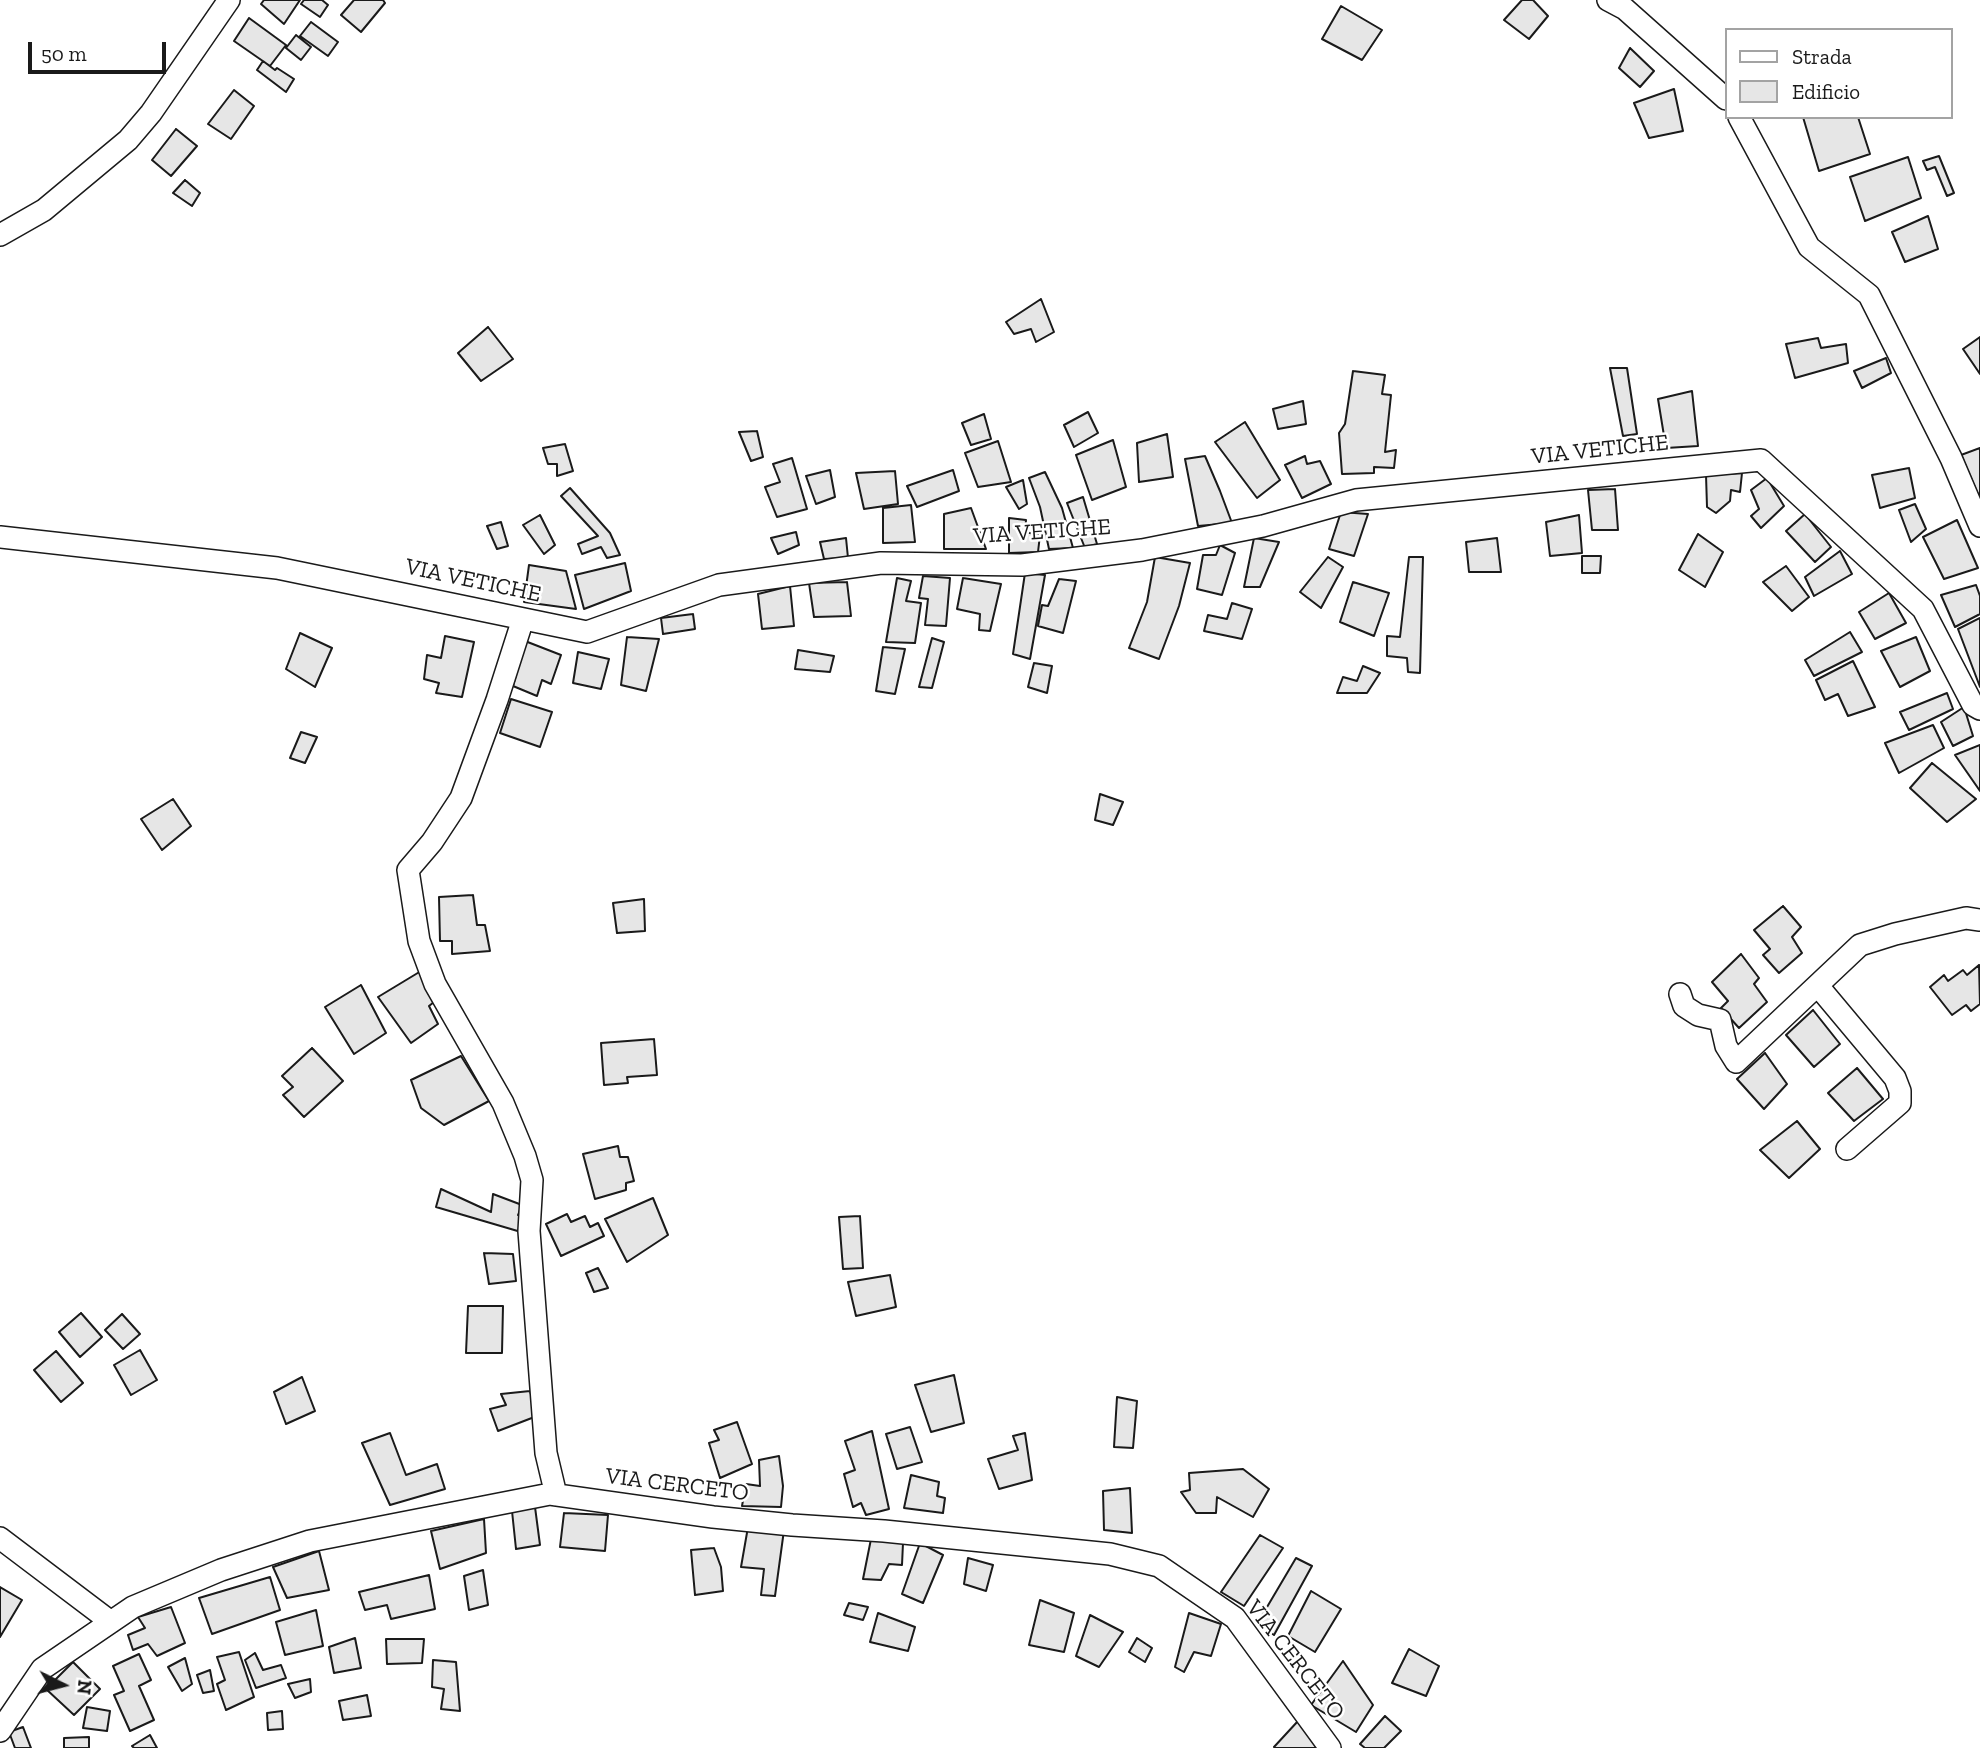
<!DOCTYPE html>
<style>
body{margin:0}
#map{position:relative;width:1980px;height:1748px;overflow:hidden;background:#fff;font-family:"Zilla Slab",serif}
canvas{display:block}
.legend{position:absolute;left:1725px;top:28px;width:228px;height:91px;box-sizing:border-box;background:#fff;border:2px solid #a3a3a3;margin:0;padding:9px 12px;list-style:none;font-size:21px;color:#1a1a1a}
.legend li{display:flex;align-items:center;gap:14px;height:35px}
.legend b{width:35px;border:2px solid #a3a3a3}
.north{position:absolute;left:28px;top:1650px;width:70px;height:70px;-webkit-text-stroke:5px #fff;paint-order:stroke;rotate:96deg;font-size:19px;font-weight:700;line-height:28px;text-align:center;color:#1a1a1a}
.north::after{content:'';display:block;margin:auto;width:24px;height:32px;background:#1a1a1a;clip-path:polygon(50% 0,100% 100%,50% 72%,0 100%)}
.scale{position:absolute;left:28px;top:42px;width:138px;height:32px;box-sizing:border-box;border:4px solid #1a1a1a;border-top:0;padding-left:9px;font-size:21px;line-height:24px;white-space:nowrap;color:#1a1a1a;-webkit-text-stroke:5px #fff;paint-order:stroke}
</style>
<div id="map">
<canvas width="1980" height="1748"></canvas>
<ul class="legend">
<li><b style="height:9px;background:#fff"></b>Strada</li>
<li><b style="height:19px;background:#e6e6e6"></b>Edificio</li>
</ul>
<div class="north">N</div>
<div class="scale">50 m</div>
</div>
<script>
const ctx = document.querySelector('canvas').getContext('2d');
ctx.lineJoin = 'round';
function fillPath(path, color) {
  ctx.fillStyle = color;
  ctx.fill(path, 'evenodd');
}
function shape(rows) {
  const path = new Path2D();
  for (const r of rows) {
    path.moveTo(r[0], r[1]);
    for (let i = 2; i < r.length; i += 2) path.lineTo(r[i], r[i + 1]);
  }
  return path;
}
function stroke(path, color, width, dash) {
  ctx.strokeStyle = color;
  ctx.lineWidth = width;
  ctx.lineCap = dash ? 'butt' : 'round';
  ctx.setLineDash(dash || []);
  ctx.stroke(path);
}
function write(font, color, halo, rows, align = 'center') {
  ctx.font = font + ' "Zilla Slab",serif';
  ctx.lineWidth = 5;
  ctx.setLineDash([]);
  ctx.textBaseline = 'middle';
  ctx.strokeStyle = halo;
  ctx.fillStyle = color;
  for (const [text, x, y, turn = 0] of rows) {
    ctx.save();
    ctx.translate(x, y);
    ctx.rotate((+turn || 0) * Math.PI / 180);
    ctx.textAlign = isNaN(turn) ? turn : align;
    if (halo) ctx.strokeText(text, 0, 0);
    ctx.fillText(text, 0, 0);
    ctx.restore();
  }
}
const building = shape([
 [264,0,300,0,284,24,261,4,264,0],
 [304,0,322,0,328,5,320,17,301,4,304,0],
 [354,0,383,0,385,3,361,32,341,15,354,0],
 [1522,0,1533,0,1548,16,1529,39,1504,20,1522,0],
 [1341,6,1382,30,1362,60,1322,39,1341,6],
 [249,18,286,45,270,66,234,41,249,18],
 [311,22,338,42,328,56,300,36,311,22],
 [296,35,311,47,301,60,286,48,296,35],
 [1630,48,1654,71,1640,87,1619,68,1630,48],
 [263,61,275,70,277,68,294,79,286,92,257,70,263,61],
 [1674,89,1683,131,1649,138,1634,103,1674,89],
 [234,90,254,106,231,139,208,124,234,90],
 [1803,117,1858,117,1870,154,1819,171,1803,117],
 [176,129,197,146,171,176,152,160,176,129],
 [1939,156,1954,193,1947,196,1935,167,1927,170,1923,161,1939,156],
 [1908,157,1921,198,1865,221,1850,177,1908,157],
 [185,180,200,193,192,206,173,193,185,180],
 [1928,216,1938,249,1905,262,1892,232,1928,216],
 [1041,299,1054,332,1036,342,1031,329,1014,334,1006,322,1041,299],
 [488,327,513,359,481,381,458,353,488,327],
 [1980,337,1980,374,1963,349,1980,337],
 [1818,338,1821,348,1846,344,1848,363,1795,378,1786,344,1818,338],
 [1886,358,1891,373,1862,388,1854,371,1886,358],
 [1610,368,1627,368,1637,434,1623,436,1610,368],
 [1353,371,1385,375,1382,394,1391,395,1385,452,1396,450,1394,468,1374,467,1374,473,1342,474,1339,433,1345,424,1353,371],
 [1692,391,1698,446,1666,448,1658,399,1692,391],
 [1303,401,1306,424,1278,429,1273,409,1303,401],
 [1088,412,1098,433,1074,447,1064,425,1088,412],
 [984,414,991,439,971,445,962,423,984,414],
 [1245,422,1280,480,1257,498,1215,442,1245,422],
 [757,431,763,457,751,461,739,432,757,431],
 [1167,434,1173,477,1139,482,1137,443,1167,434],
 [1113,440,1126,487,1092,500,1076,455,1113,440],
 [998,441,1011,482,978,487,965,453,998,441],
 [565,444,573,471,557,476,557,464,548,464,543,448,565,444],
 [1980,448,1980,499,1961,455,1980,448],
 [1205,456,1220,491,1232,523,1198,526,1185,459,1205,456],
 [1305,456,1307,464,1320,461,1331,484,1302,498,1285,465,1305,456],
 [792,458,807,509,777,517,765,487,780,482,773,464,792,458],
 [1909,468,1915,498,1880,508,1872,475,1909,468],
 [830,470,835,497,816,504,806,476,830,470],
 [953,470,959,491,917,507,907,486,953,470],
 [895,471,898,504,864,509,856,473,895,471],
 [1045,472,1062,508,1073,548,1049,549,1040,507,1029,478,1045,472],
 [1742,473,1740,492,1731,490,1730,501,1716,513,1707,507,1706,475,1742,473],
 [1767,478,1784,506,1761,528,1751,516,1759,509,1751,490,1767,478],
 [1023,480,1027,504,1019,509,1006,487,1023,480],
 [570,488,610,533,620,555,607,558,601,547,582,554,578,544,598,536,561,496,570,488],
 [1615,489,1618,530,1592,530,1588,490,1615,489],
 [1083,497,1097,544,1085,548,1067,503,1083,497],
 [1915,504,1926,529,1911,542,1899,510,1915,504],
 [911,505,915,542,883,543,883,508,911,505],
 [971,508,986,549,944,549,944,514,971,508],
 [1341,512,1368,514,1354,556,1329,549,1341,512],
 [1805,514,1831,547,1815,562,1786,531,1805,514],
 [540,515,555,545,544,554,523,525,540,515],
 [1579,515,1582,553,1550,556,1546,522,1579,515],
 [1009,518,1026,520,1025,532,1040,535,1038,552,1009,553,1009,518],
 [1957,520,1978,568,1944,579,1923,537,1957,520],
 [501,522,508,546,497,549,487,526,501,522],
 [796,532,799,545,778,554,771,538,796,532],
 [1698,534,1723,552,1705,587,1679,570,1698,534],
 [846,538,848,558,824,559,820,542,846,538],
 [1254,538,1279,542,1260,587,1244,587,1254,538],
 [1497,538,1501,572,1469,572,1466,542,1497,538],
 [1220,545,1235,553,1222,595,1197,589,1203,555,1216,555,1220,545],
 [1840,551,1852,574,1814,596,1805,577,1840,551],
 [1582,556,1601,556,1600,573,1582,573,1582,556],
 [1155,557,1190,563,1179,606,1159,659,1129,648,1147,602,1155,557],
 [1328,557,1343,567,1321,608,1300,592,1328,557],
 [1409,557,1423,557,1420,673,1408,672,1407,658,1387,656,1387,636,1400,637,1409,557],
 [625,563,631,591,584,609,575,575,625,563],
 [529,565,566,571,576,609,524,602,529,565],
 [1786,566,1809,597,1792,611,1763,582,1786,566],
 [1025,573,1045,575,1030,659,1013,654,1025,573],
 [923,576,950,578,946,626,925,625,928,599,919,598,923,576],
 [897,578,911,581,906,601,921,603,915,643,886,642,897,578],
 [963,578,1001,584,990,631,979,630,980,614,957,609,963,578],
 [1059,579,1076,581,1063,633,1038,626,1042,605,1048,606,1059,579],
 [847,582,851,616,814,617,809,583,847,582],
 [1353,582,1389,593,1374,636,1340,622,1353,582],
 [1976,585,1980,596,1980,614,1955,627,1941,595,1976,585],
 [790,586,794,626,762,629,758,594,790,586],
 [1889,593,1906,623,1875,639,1859,612,1889,593],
 [1232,603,1252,609,1242,639,1204,631,1208,615,1227,619,1232,603],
 [693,614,695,629,663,634,661,618,693,614],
 [1980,618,1980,687,1958,629,1980,618],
 [1850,632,1862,652,1814,676,1805,660,1850,632],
 [300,633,332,648,315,687,286,669,300,633],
 [445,636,474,642,462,697,436,693,439,683,424,679,427,655,441,658,445,636],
 [627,637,659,639,646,691,621,685,627,637],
 [1916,637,1930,671,1900,687,1881,651,1916,637],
 [932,638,944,642,932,688,919,687,932,638],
 [525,641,561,655,551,684,542,680,537,696,513,686,525,641],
 [883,647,905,649,895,694,876,691,883,647],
 [798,650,834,656,830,672,795,669,798,650],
 [578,652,609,659,601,689,573,683,578,652],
 [1853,661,1875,707,1848,716,1838,694,1825,700,1816,680,1853,661],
 [1034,663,1052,666,1047,693,1028,687,1034,663],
 [1363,666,1380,673,1367,693,1337,693,1343,677,1357,681,1363,666],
 [1947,693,1953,709,1909,730,1900,712,1947,693],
 [511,699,552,712,540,747,500,733,511,699],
 [1964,707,1973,736,1953,746,1941,722,1964,707],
 [1933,725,1944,748,1899,773,1885,743,1933,725],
 [301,732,317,737,305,763,290,758,301,732],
 [1980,745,1980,791,1955,755,1980,745],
 [1932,763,1976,799,1947,822,1910,788,1932,763],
 [1100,794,1123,802,1113,825,1095,820,1100,794],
 [173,799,191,826,162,850,141,819,173,799],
 [473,895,477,925,485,925,490,951,452,954,452,941,440,941,439,897,473,895],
 [644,899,645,931,617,933,613,903,644,899],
 [1783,906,1801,927,1792,937,1802,953,1779,973,1763,955,1770,949,1754,930,1783,906],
 [1741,954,1759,978,1754,984,1767,1002,1739,1028,1721,1008,1728,1001,1712,982,1741,954],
 [1979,965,1980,1004,1971,1011,1966,1005,1952,1015,1930,987,1944,975,1948,981,1963,970,1967,975,1979,965],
 [421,971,434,1002,429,1006,438,1024,411,1043,378,997,421,971],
 [361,985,386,1033,354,1054,325,1007,361,985],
 [1813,1010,1840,1044,1814,1067,1786,1035,1813,1010],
 [654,1039,657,1075,627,1077,628,1083,604,1085,601,1043,654,1039],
 [312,1048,343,1081,304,1117,283,1095,293,1087,282,1076,312,1048],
 [1765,1053,1787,1084,1764,1109,1737,1079,1765,1053],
 [461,1056,489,1101,444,1125,421,1108,411,1080,461,1056],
 [1857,1068,1883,1099,1854,1121,1828,1093,1857,1068],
 [1797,1121,1820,1149,1789,1178,1760,1150,1797,1121],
 [618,1146,620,1157,628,1157,634,1181,626,1183,626,1190,595,1199,583,1154,618,1146],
 [441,1189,491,1212,493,1194,522,1205,518,1215,525,1218,521,1232,436,1207,441,1189],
 [653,1198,668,1235,627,1262,605,1219,653,1198],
 [567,1214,571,1222,585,1216,590,1227,598,1223,604,1236,561,1256,546,1224,567,1214],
 [860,1216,863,1268,843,1269,839,1217,860,1216],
 [484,1253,513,1254,516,1281,489,1284,484,1253],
 [598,1268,608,1288,594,1292,586,1273,598,1268],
 [890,1275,896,1307,856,1316,848,1282,890,1275],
 [468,1306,503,1306,502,1353,466,1353,468,1306],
 [81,1313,102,1337,80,1357,59,1332,81,1313],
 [122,1314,140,1334,123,1349,105,1330,122,1314],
 [140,1350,157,1380,131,1395,114,1365,140,1350],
 [56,1351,83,1383,61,1402,34,1370,56,1351],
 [954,1375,964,1423,931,1432,915,1385,954,1375],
 [302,1377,315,1411,286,1424,274,1392,302,1377],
 [530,1391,537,1416,498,1431,490,1409,506,1405,501,1394,530,1391],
 [1117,1397,1137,1401,1133,1448,1114,1447,1117,1397],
 [737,1422,752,1464,720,1478,709,1443,719,1440,714,1430,737,1422],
 [910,1427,922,1462,897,1469,886,1434,910,1427],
 [872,1431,889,1509,866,1515,861,1503,853,1507,844,1474,855,1470,845,1441,872,1431],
 [390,1433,406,1475,437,1464,445,1489,390,1505,362,1443,390,1433],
 [1025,1433,1032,1480,999,1489,988,1459,1018,1450,1013,1436,1025,1433],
 [779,1456,783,1486,781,1507,742,1506,746,1484,760,1486,759,1460,779,1456],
 [1243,1469,1269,1489,1253,1517,1217,1497,1216,1513,1196,1513,1181,1492,1190,1490,1189,1473,1243,1469],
 [911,1475,939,1482,937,1496,945,1498,943,1513,904,1508,911,1475],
 [1130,1488,1132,1533,1104,1530,1103,1491,1130,1488],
 [535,1507,540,1545,516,1549,512,1511,535,1507],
 [564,1513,608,1515,605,1551,560,1547,564,1513],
 [484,1519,486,1553,440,1569,431,1531,484,1519],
 [748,1527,784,1530,775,1596,761,1595,764,1569,741,1567,748,1527],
 [1260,1535,1283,1548,1244,1606,1221,1592,1260,1535],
 [871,1539,903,1543,902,1565,889,1564,881,1580,863,1579,871,1539],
 [920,1543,943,1555,923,1603,902,1594,920,1543],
 [714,1548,721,1567,723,1591,695,1595,691,1550,714,1548],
 [319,1551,329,1590,287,1598,273,1567,319,1551],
 [968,1558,993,1565,986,1591,964,1584,968,1558],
 [1296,1558,1312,1566,1274,1635,1257,1624,1296,1558],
 [483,1570,488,1605,469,1610,464,1576,483,1570],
 [429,1575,435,1609,391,1619,387,1605,365,1610,359,1592,429,1575],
 [270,1577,280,1610,212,1634,199,1598,270,1577],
 [0,1587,22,1600,0,1637,0,1587],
 [1311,1591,1341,1609,1315,1652,1288,1636,1311,1591],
 [1040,1600,1074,1613,1064,1652,1029,1645,1040,1600],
 [849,1603,868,1607,863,1620,844,1615,849,1603],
 [171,1607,185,1643,157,1656,148,1644,133,1650,128,1635,145,1628,138,1617,171,1607],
 [316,1610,323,1646,285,1655,276,1622,316,1610],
 [878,1613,915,1627,908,1651,870,1642,878,1613],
 [1189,1613,1221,1624,1211,1656,1194,1652,1184,1672,1175,1667,1189,1613],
 [1090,1615,1123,1632,1099,1667,1076,1656,1090,1615],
 [355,1638,361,1668,334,1673,329,1647,355,1638],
 [1137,1638,1152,1648,1145,1662,1129,1652,1137,1638],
 [386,1639,424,1639,422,1663,387,1664,386,1639],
 [1409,1649,1439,1666,1426,1696,1392,1683,1409,1649],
 [239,1652,254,1697,226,1710,217,1684,225,1680,217,1657,239,1652],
 [255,1653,263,1670,281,1665,286,1678,256,1688,245,1660,255,1653],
 [139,1654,151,1680,139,1686,154,1720,130,1731,114,1695,124,1691,113,1666,139,1654],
 [185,1658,192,1684,182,1691,168,1667,185,1658],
 [433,1660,456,1662,460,1711,441,1709,444,1689,432,1687,433,1660],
 [1343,1661,1373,1705,1356,1732,1311,1705,1343,1661],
 [73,1662,100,1689,74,1715,46,1689,73,1662],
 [210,1670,214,1691,203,1693,197,1675,210,1670],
 [310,1679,311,1692,295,1698,288,1684,310,1679],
 [367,1695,371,1716,343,1720,339,1701,367,1695],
 [87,1707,110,1711,107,1731,83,1728,87,1707],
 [282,1711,283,1729,268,1730,267,1713,282,1711],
 [1385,1716,1401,1731,1384,1748,1365,1748,1360,1744,1385,1716],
 [1298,1721,1318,1748,1275,1748,1274,1747,1298,1721],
 [23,1727,31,1748,15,1748,9,1732,23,1727],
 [150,1735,157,1748,134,1748,132,1746,150,1735],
 [89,1737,89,1748,64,1748,64,1738,89,1737]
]);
const minor = shape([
 [1608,0,1625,9,1726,99],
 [1739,117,1809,247,1869,295,1951,458,1980,526],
 [0,235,44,210,128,140,151,113,229,0],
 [0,537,277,568,587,632,719,585,881,563,1022,565,1142,550,1263,526,1356,500,1761,460,1923,609,1973,705,1980,709],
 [523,619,497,700,461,798,432,842,408,870,419,941,435,984,503,1103,525,1156,532,1180,529,1231,546,1453,556,1495],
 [1818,986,1895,1078,1900,1091,1900,1103,1847,1149],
 [1680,994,1684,1006,1698,1015,1720,1020,1726,1046,1736,1062,1860,945,1895,934,1966,918,1980,920],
 [0,1538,111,1622],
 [0,1731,42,1669,133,1607,221,1570,310,1541,550,1494,713,1517,792,1525,884,1531,1110,1554,1159,1566,1235,1618,1330,1748]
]);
const streetNames = [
 ["VIA VETICHE",1600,450,-6],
 ["VIA VETICHE",1042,532,-4],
 ["VIA VETICHE",473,581,12],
 ["VIA CERCETO",677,1485,7],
 ["VIA CERCETO",1295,1660,52]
];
fillPath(building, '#e6e6e6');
stroke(building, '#1a1a1a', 2);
stroke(minor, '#1a1a1a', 24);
stroke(minor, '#fff', 21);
write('23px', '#1a1a1a', '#fff', streetNames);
</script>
